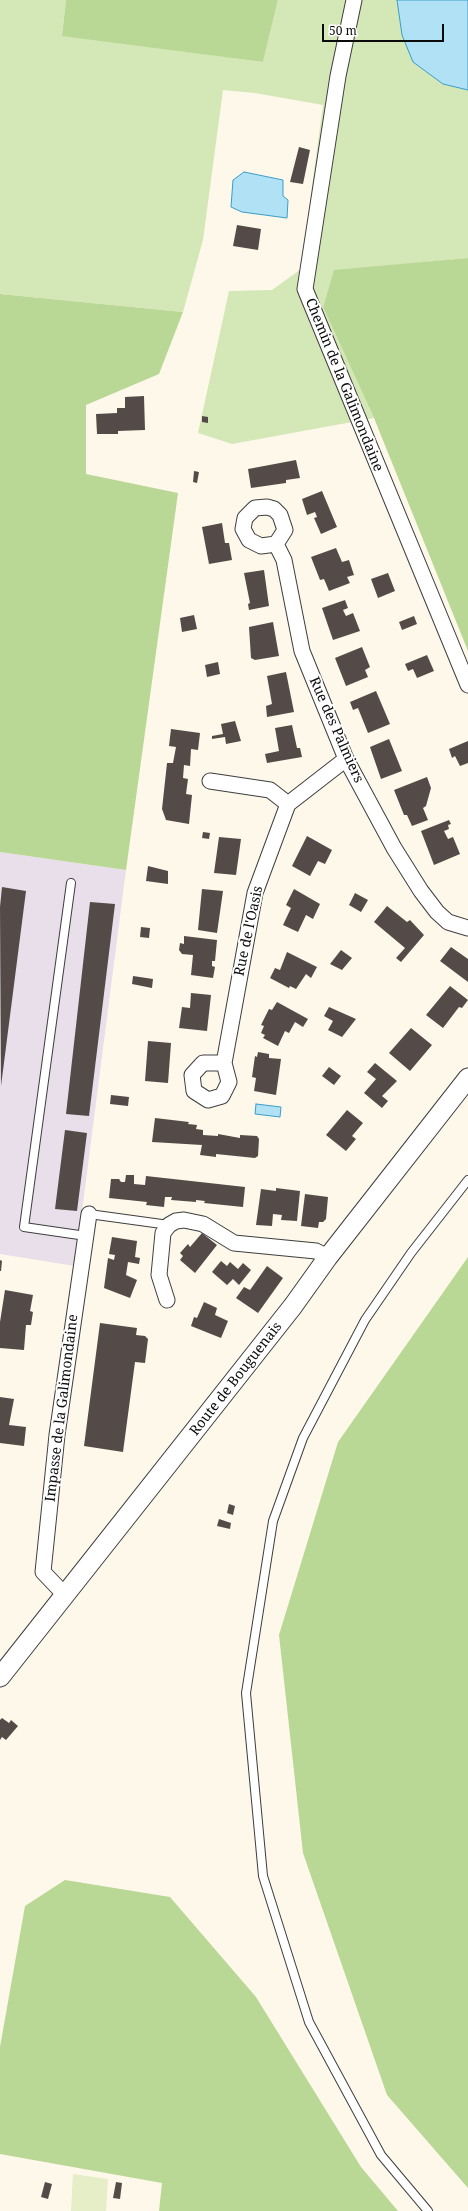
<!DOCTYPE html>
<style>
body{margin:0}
#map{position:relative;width:468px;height:2211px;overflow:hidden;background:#fef8ea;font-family:"Noto Serif",serif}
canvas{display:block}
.scale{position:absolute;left:322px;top:24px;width:122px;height:18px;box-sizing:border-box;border:2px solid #0b0b0b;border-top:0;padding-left:5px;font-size:12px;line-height:14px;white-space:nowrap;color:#0b0b0b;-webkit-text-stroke:3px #fff;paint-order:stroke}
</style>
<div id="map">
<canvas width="468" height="2211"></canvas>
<div class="scale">50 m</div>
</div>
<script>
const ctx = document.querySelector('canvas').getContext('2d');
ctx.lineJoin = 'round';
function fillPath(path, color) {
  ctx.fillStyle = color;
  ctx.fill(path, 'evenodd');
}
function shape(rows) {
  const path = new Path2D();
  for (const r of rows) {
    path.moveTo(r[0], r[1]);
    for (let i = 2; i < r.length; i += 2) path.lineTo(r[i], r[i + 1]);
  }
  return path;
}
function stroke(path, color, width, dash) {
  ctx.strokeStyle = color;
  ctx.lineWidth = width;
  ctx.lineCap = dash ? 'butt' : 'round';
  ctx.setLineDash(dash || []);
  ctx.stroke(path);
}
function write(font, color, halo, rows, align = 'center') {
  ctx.font = font + ' "Noto Serif",serif';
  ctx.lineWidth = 4;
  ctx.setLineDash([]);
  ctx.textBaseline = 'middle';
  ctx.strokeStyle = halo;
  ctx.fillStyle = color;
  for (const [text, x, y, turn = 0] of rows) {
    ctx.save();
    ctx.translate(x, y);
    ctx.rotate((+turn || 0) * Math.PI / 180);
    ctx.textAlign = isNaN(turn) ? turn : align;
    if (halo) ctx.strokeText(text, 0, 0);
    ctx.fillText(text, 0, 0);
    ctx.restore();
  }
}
const industrial = shape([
 [0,852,126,870,75,1266,0,1254]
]);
const green = shape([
 [0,0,66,0,62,35,263,62,278,0,397,0,402,35,443,84,468,90,468,258,334,271,323,307,374,418,232,444,198,433,229,291,272,290,301,269,323,105,255,93,223,90,203,240,183,312,0,294]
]);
const forest = shape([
 [66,0,278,0,263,62,62,36],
 [468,258,468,651,374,418,323,307,334,270],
 [0,294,183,312,159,374,86,405,86,474,178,493,126,870,0,852],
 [468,1257,468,2188,387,2095,303,1853,279,1635,338,1442],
 [65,1880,170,1897,256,1997,361,2167,398,2211,159,2211,162,2183,0,2154,0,2047,25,1906]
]);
const pitch = shape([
 [73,2174,108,2179,106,2211,71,2211]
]);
const water = shape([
 [397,0,468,0,468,90,443,84,413,62,402,35,397,0],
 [244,172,283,180,283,196,288,200,287,218,242,212,231,207,233,180,244,172],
 [256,1104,281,1107,280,1117,255,1114,256,1104]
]);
const building = shape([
 [299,147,310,150,303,184,290,182],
 [237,225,261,229,258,250,233,246],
 [144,396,145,430,118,431,118,434,97,434,96,414,117,413,117,408,125,408,125,397],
 [202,416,208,417,208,423,202,422],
 [296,460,300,478,286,480,286,483,251,488,248,469],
 [194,471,199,472,197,483,193,482],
 [322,491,337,527,321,534,314,518,317,517,315,512,307,515,302,499],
 [222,523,225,543,229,543,232,560,209,564,202,527],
 [336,548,342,562,349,560,354,575,347,577,350,583,329,591,324,579,320,580,311,557],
 [264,570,269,606,249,610,248,604,250,603,244,573],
 [388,573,395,591,378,598,371,579],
 [345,600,348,608,343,610,346,616,353,613,360,631,333,640,322,608],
 [194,615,197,629,182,632,180,618],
 [414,616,417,624,402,630,399,622],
 [273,622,279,656,255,660,251,658,249,627],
 [362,647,370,667,365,670,368,677,346,686,335,658],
 [427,655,434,671,417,678,413,669,408,671,405,664],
 [218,662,220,674,207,677,205,665],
 [286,672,294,712,267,717,266,706,272,704,267,676],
 [376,691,390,724,368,733,358,708,353,710,350,702],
 [235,721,241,741,226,744,225,737,212,739,212,736,223,734,221,724],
 [292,725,297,748,300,748,302,757,267,763,265,754,279,751,275,728],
 [171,729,200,733,198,750,191,749,190,766,184,765,183,778,188,779,186,794,192,795,189,824,166,820,162,809,167,763,173,763,176,747,169,746],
 [389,739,402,771,381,779,370,747],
 [468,741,468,763,460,766,455,756,452,758,449,749],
 [427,777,431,788,426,806,423,808,428,820,412,826,407,815,404,815,394,790],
 [449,820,451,824,448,825,449,829,444,831,448,839,453,837,460,854,434,865,421,831],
 [203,832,210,833,209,839,202,838],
 [307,836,332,850,325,864,318,861,310,876,292,866],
 [219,837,241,839,236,875,214,873],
 [148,866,168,871,168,884,146,881],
 [2,887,26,891,1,1086,0,907],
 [202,889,223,891,217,933,198,930],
 [294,889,320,904,313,919,306,915,298,932,283,925,291,908,286,905],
 [355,893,368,900,361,912,349,905],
 [90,902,115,904,89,1116,66,1114],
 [387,906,407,922,410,920,424,935,401,962,396,958,405,948,374,922],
 [141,927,150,928,149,938,140,937],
 [184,936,217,940,215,961,212,961,212,966,215,967,213,978,191,975,193,955,182,954,179,950,180,943,184,944],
 [451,947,468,959,468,982,440,961],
 [341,950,352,958,342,970,330,964],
 [287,952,317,967,311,978,306,974,296,989,290,986,289,988,270,978,275,968,280,970],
 [133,976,153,979,152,988,132,984],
 [450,986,468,1000,462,1008,459,1007,443,1028,426,1015],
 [191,993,211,995,207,1031,179,1028,182,1007,190,1008],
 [277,1002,308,1019,303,1027,295,1022,289,1033,285,1031,278,1046,263,1038,265,1035,261,1033,264,1026,261,1025,269,1009,272,1010],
 [329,1007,356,1019,342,1037,328,1030,333,1021,324,1016],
 [411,1028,432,1045,410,1071,389,1053],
 [148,1041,171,1043,168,1083,145,1081],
 [258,1052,269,1054,269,1058,281,1059,276,1095,254,1091,256,1078,252,1077,255,1056,257,1057],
 [375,1063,397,1081,382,1096,388,1101,382,1108,364,1093,376,1079,367,1072],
 [329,1067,341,1076,334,1085,322,1076],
 [111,1095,129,1097,128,1106,110,1104],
 [347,1110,363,1123,352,1136,356,1139,346,1151,326,1135],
 [155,1118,189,1122,188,1124,197,1125,196,1129,203,1130,203,1135,218,1136,218,1134,240,1138,240,1135,257,1136,259,1139,258,1156,255,1158,216,1154,216,1157,200,1155,202,1145,152,1142],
 [65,1130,87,1133,77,1211,55,1209],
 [126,1175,134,1175,134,1184,145,1185,146,1176,245,1187,243,1207,204,1203,205,1201,196,1200,196,1202,171,1200,172,1197,165,1197,164,1207,146,1205,147,1202,109,1198,111,1179,119,1179,121,1182,125,1182],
 [276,1188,300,1191,297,1221,281,1220,282,1215,273,1214,272,1226,256,1225,261,1189,276,1191],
 [305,1194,328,1197,326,1219,323,1222,319,1222,318,1228,301,1226],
 [202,1233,217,1245,195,1273,180,1260,183,1256,180,1253,188,1244,190,1247],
 [112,1237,137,1241,135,1257,140,1258,139,1264,128,1262,126,1275,137,1280,130,1298,104,1288,108,1258,114,1260,115,1255,109,1254],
 [0,1260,2,1261,1,1271,0,1271],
 [221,1261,227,1266,230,1262,238,1269,243,1263,251,1270,239,1285,233,1279,227,1285,212,1272],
 [267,1266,283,1278,258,1313,236,1298,244,1287,250,1290],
 [5,1290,33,1295,30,1311,33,1312,31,1325,26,1325,24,1350,0,1348,0,1322],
 [204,1302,217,1308,215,1315,228,1321,221,1338,191,1326,194,1317,197,1318],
 [100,1323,137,1328,136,1335,145,1336,148,1339,145,1363,135,1362,123,1452,84,1446],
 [0,1397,14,1399,9,1425,26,1427,24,1446,0,1443],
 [229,1504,235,1506,233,1515,227,1513],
 [219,1519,231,1523,230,1529,217,1526],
 [2,1718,9,1723,11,1720,18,1726,6,1740,2,1737,0,1740,0,1720],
 [45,2182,52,2184,48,2199,41,2197],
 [116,2182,122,2183,120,2199,113,2198]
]);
const service = shape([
 [71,883,24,1227,86,1236],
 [89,1214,169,1225],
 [428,2211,381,2155,309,2022,263,1876,246,1693,273,1521,303,1438,365,1320,411,1253,468,1180]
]);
const minor = shape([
 [354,0,338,76,305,289,468,685],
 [267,507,274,509,280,515,285,530,276,544,261,546,249,540,243,529,245,518,255,508,267,507],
 [276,544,284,560,302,651,346,759,394,848,421,891,437,912,448,922,468,928],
 [210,781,270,790,288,804],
 [224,1063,203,1063,192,1075,194,1091,208,1100,222,1096,229,1082,224,1063,255,893,288,804,346,759],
 [167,1300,159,1275,163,1233,169,1225,176,1221,184,1220,203,1224,234,1243,316,1251,328,1257],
 [64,1594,43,1572,57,1435,89,1214]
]);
const tertiary = shape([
 [0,1677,293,1306,328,1257,468,1078]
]);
const streetNames = [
 ["Chemin de la Galimondaine",344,385,68],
 ["Rue des Palmiers",336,730,66],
 ["Rue de l'Oasis",249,931,-78],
 ["Route de Bouguenais",236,1379,-52],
 ["Impasse de la Galimondaine",62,1408,-83]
];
fillPath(industrial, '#e8dfea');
fillPath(green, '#d4e7b6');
fillPath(forest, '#b9d795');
fillPath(pitch, '#e5eec7');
fillPath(water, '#b1e1f4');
stroke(water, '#3a9dc9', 1);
fillPath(building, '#544b48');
stroke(service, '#3e3e3e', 10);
stroke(minor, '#3e3e3e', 17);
stroke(tertiary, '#3e3e3e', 21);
stroke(service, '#fff', 8);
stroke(minor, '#fff', 15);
stroke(tertiary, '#fff', 19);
write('14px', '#0b0b0b', '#fff', streetNames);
</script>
